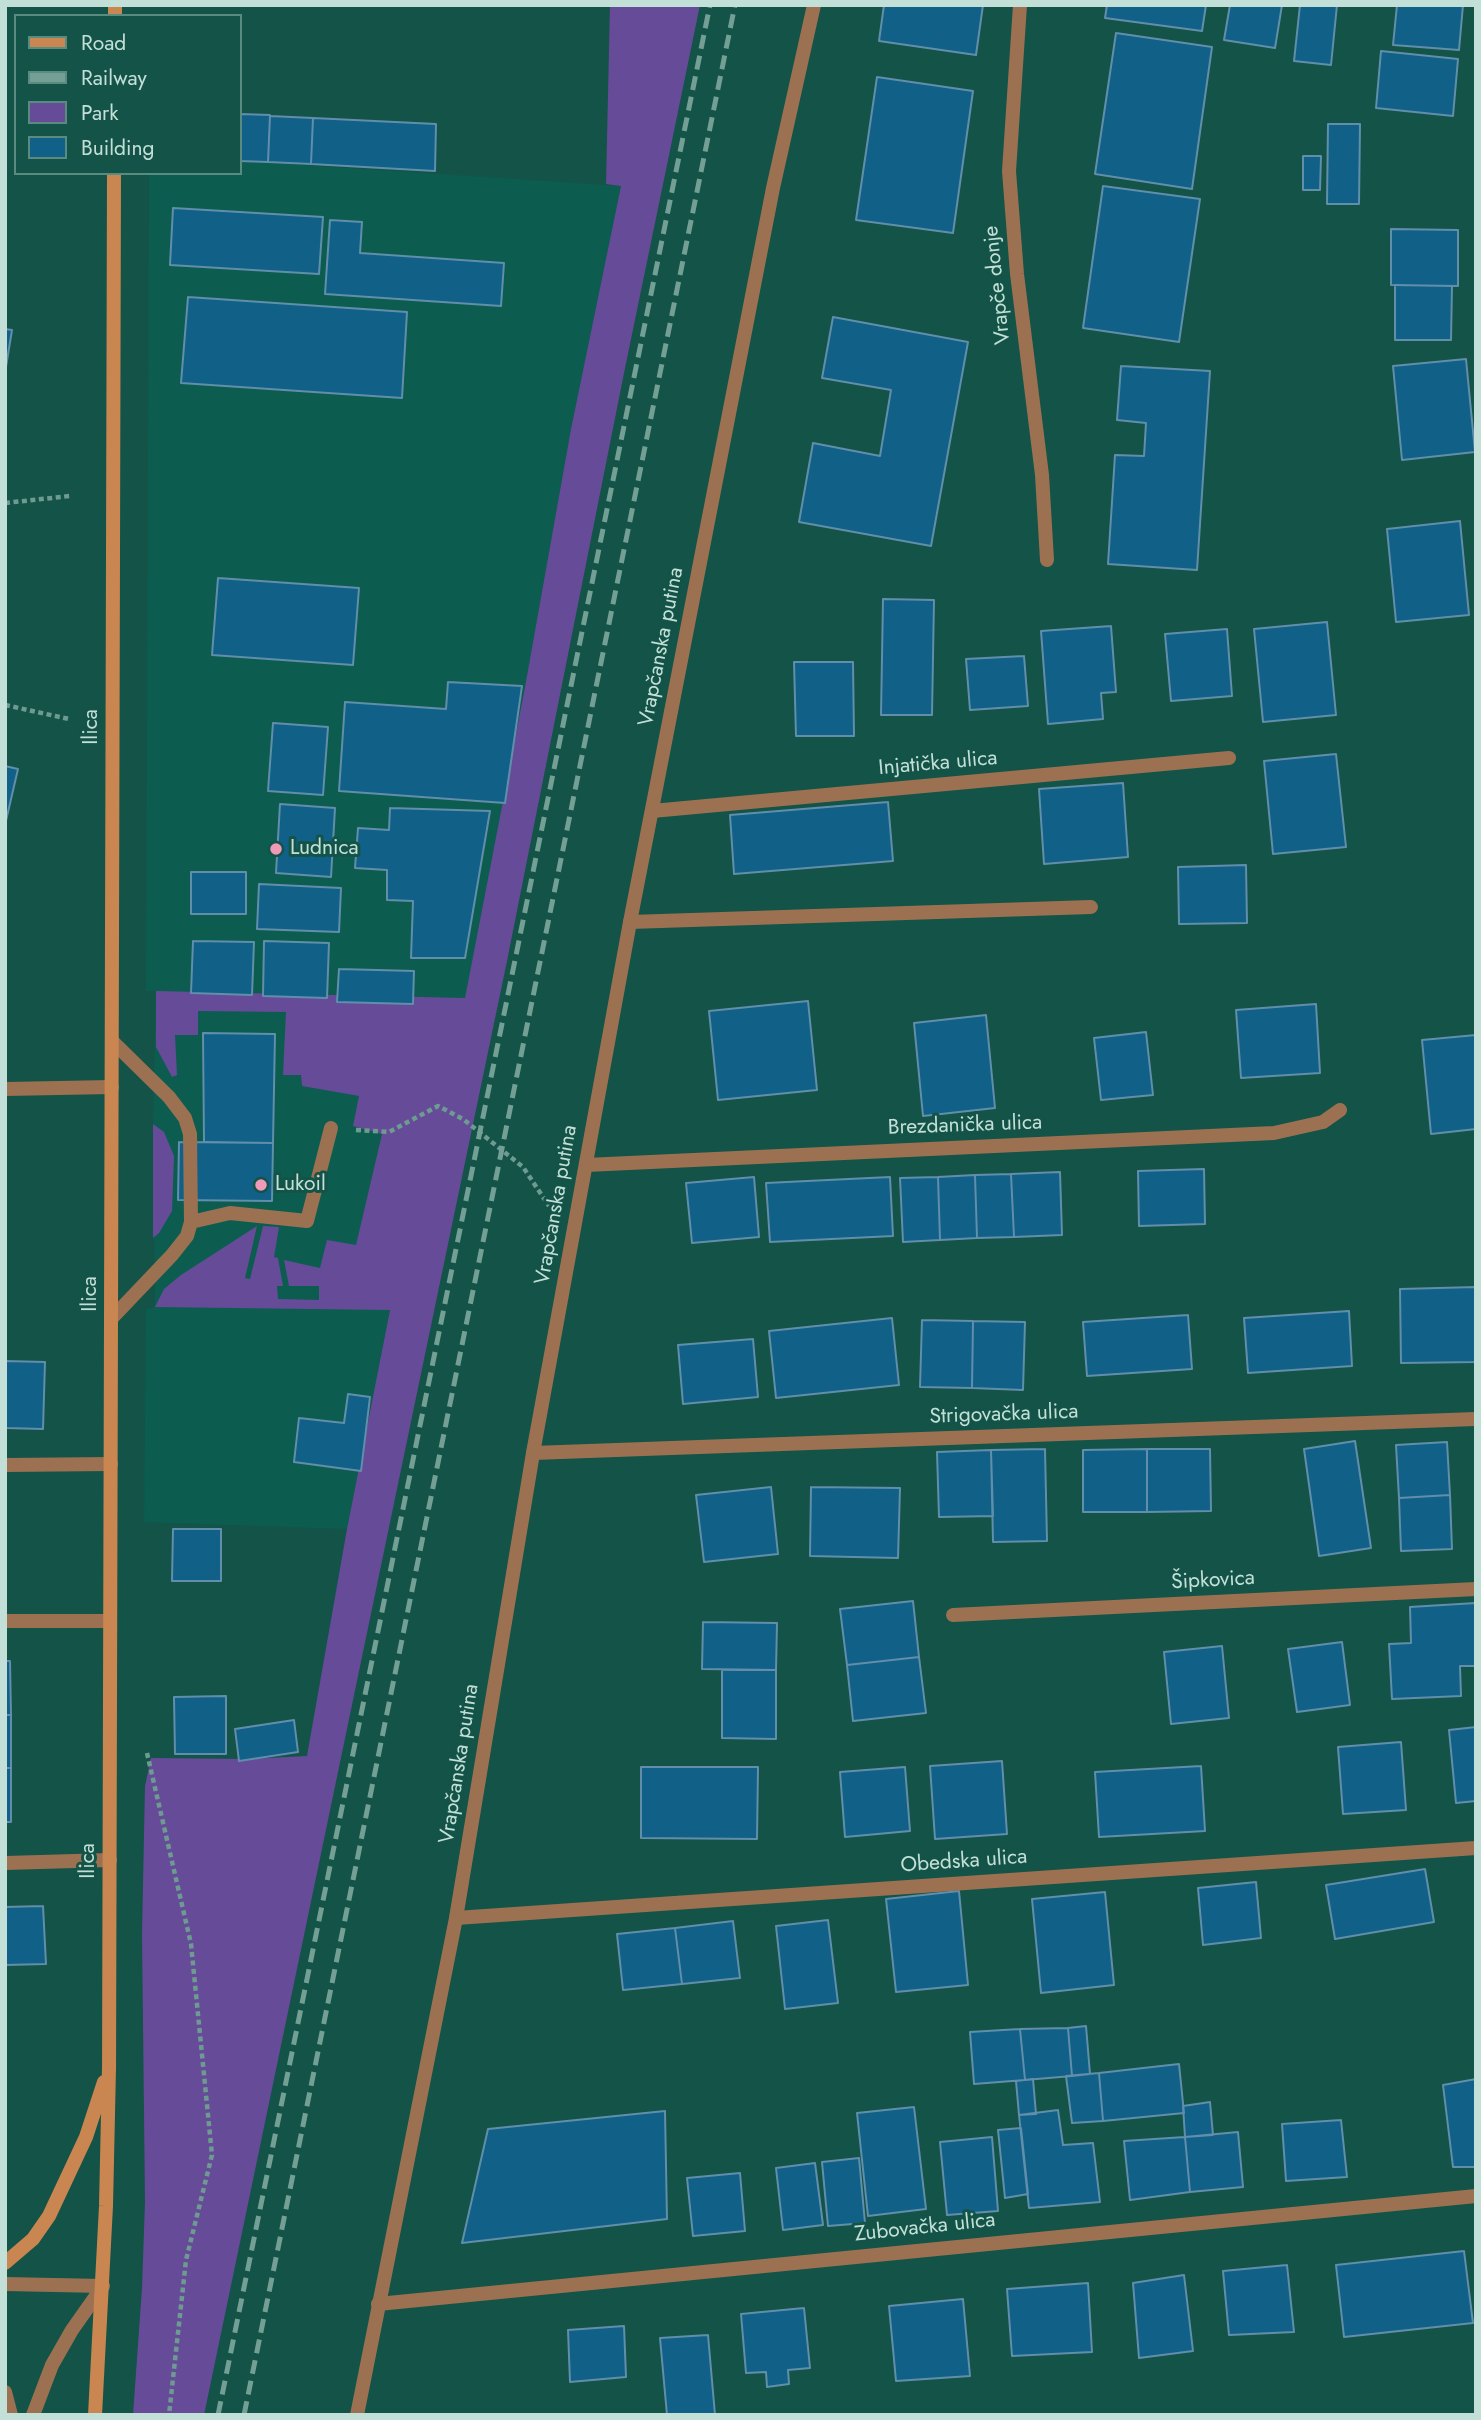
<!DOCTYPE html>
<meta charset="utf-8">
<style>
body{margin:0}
#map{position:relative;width:1481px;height:2420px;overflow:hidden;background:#145347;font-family:Jost,sans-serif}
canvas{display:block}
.frame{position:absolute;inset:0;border:7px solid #c3e0d8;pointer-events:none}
.legend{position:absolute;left:14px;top:14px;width:228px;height:161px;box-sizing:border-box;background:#145347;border:2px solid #5a8b81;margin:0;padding:9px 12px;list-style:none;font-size:21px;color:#c3e0d8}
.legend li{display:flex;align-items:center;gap:14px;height:35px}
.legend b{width:35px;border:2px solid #5a8b81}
</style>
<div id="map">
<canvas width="1481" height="2420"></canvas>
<div class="frame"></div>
<ul class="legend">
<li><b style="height:9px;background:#ca8651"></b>Road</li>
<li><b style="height:9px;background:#739f95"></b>Railway</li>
<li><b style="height:19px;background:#664b99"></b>Park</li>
<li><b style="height:19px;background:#106087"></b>Building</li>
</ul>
</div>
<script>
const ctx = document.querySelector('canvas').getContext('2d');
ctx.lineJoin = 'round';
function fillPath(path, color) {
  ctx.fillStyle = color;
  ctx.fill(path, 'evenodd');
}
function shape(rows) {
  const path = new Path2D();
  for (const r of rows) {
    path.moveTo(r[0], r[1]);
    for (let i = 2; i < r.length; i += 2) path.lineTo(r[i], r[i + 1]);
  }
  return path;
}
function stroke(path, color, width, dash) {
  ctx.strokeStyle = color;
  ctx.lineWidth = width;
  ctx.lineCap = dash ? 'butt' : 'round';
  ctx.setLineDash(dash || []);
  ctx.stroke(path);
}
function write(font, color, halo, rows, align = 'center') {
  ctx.font = font + ' Jost,sans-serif';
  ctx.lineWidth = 6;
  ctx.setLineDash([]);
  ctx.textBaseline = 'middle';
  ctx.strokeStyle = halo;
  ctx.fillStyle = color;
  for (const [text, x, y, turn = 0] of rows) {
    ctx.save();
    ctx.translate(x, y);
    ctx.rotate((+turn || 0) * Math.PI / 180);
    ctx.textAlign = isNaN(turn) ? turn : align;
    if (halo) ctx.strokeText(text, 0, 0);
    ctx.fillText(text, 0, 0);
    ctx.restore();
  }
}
const built = shape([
 [240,161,621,186,571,429,525,687,465,999,290,994,302,1086,360,1096,382,1134,342,1309,390,1309,347,1529,144,1522,146,1309,155,1307,153,1124,156,991,146,991,149,173,240,173]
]);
const green = shape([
 [610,5,700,5,624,373,507,961,204,2415,133,2415,142,2288,145,2202,142,1934,145,1786,151,1758,248,1759,307,1756,347,1529,390,1310,155,1307,164,1289,181,1275,257,1226,245,1278,250,1279,263,1226,279,1227,274,1257,278,1258,283,1286,277,1286,278,1299,319,1300,319,1286,289,1286,284,1260,320,1268,327,1240,356,1245,382,1134,353,1126,359,1096,302,1086,301,1075,283,1075,286,1012,198,1011,198,1035,175,1035,177,1075,172,1077,156,1047,156,991,465,998,525,687,571,429,621,186,606,184],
 [153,1124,164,1132,174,1156,172,1211,159,1233,153,1238]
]);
const building = shape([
 [884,5,983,5,976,55,879,41,884,5],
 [1107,5,1206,5,1202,31,1105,18,1107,5],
 [1230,5,1282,5,1275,48,1224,40,1230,5],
 [1300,5,1337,5,1331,65,1294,61,1300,5],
 [1397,5,1463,5,1459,50,1393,45,1397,5],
 [1116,33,1212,47,1192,189,1095,174,1116,33],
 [1381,51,1458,59,1453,116,1376,108,1381,51],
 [877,77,973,91,953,233,856,220,877,77],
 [240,114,270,115,268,162,240,161,240,114],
 [270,116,313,118,311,164,268,162,270,116],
 [313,118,436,124,435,171,311,164,313,118],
 [1328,124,1360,124,1359,204,1327,204,1328,124],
 [1303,156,1321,156,1320,190,1303,190,1303,156],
 [1103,186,1200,199,1179,342,1083,328,1103,186],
 [173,208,323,217,319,274,170,265,173,208],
 [330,220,362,222,360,253,504,263,501,306,325,294,330,220],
 [1391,229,1458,230,1458,286,1391,285,1391,229],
 [1395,285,1452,286,1451,340,1395,340,1395,285],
 [188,297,407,312,402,398,181,383,188,297],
 [833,317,968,342,931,546,799,522,813,443,880,456,891,390,822,378,833,317],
 [5,329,12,330,5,373,5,329],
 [1466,359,1475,452,1402,460,1393,366,1466,359],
 [1121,366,1210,371,1197,570,1108,564,1115,455,1144,456,1146,423,1117,420,1121,366],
 [1460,521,1469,615,1396,622,1387,529,1460,521],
 [218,578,359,588,353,665,212,655,218,578],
 [883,599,934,600,932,715,881,715,883,599],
 [1327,622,1336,715,1263,722,1254,629,1327,622],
 [1111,626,1116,692,1101,693,1103,719,1048,724,1041,631,1111,626],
 [1227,629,1232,696,1171,701,1165,634,1227,629],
 [1024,656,1028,706,970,710,966,659,1024,656],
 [794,662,853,662,854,736,796,736,794,662],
 [448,682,522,686,505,803,339,791,345,702,446,709,448,682],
 [273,723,328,727,323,795,268,791,273,723],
 [1336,754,1346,847,1273,854,1264,761,1336,754],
 [5,766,18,769,5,825,5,766],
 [1123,783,1128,857,1044,864,1039,789,1123,783],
 [888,802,893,861,734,874,730,815,888,802],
 [280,804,335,808,331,877,276,873,280,804],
 [390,808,490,811,465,958,411,958,413,901,387,900,387,870,355,868,358,828,389,830,390,808],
 [1246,865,1247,923,1179,924,1178,867,1246,865],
 [191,872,246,872,246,914,191,914,191,872],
 [259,884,341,888,339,932,257,929,259,884],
 [193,941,254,942,252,995,191,993,193,941],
 [264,941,329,943,327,998,263,996,264,941],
 [339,969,414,971,413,1004,337,1002,339,969],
 [808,1001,817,1090,718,1100,709,1011,808,1001],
 [1316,1004,1320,1073,1241,1078,1236,1010,1316,1004],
 [986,1015,995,1108,923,1116,914,1023,986,1015],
 [1146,1032,1153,1095,1101,1100,1094,1038,1146,1032],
 [203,1033,275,1034,273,1143,204,1142,203,1033],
 [1476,1035,1476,1129,1431,1134,1422,1040,1476,1035],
 [179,1142,273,1143,272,1201,178,1200,179,1142],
 [1204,1169,1205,1224,1139,1226,1138,1171,1204,1169],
 [1060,1172,1062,1235,1014,1237,1011,1174,1060,1172],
 [1011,1174,1014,1237,977,1238,975,1175,1011,1174],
 [975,1175,977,1238,940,1240,938,1177,975,1175],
 [754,1177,759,1237,692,1243,686,1183,754,1177],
 [890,1177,893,1236,770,1242,766,1183,890,1177],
 [938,1177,940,1240,903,1242,900,1178,938,1177],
 [1476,1287,1476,1362,1401,1363,1400,1289,1476,1287],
 [1349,1311,1352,1366,1248,1373,1244,1318,1349,1311],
 [1188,1315,1192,1369,1087,1376,1083,1322,1188,1315],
 [892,1318,899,1385,776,1398,769,1331,892,1318],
 [922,1320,973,1321,972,1388,920,1387,922,1320],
 [973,1321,1025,1322,1023,1390,972,1388,973,1321],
 [753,1339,758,1397,683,1404,678,1345,753,1339],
 [5,1361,45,1362,43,1429,5,1428,5,1361],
 [348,1394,370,1397,361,1471,294,1462,299,1418,344,1423,348,1394],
 [1355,1441,1371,1548,1319,1556,1304,1449,1355,1441],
 [1447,1442,1450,1495,1399,1498,1396,1445,1447,1442],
 [1045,1449,1047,1541,993,1542,991,1450,1045,1449],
 [1147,1449,1210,1449,1211,1511,1147,1512,1147,1449],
 [1147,1449,1147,1512,1083,1512,1083,1450,1147,1449],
 [991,1450,993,1516,939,1517,937,1452,991,1450],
 [771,1487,778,1554,704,1562,696,1495,771,1487],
 [811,1487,900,1488,898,1558,810,1556,811,1487],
 [1450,1495,1452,1549,1401,1551,1399,1498,1450,1495],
 [173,1529,221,1529,221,1581,172,1581,173,1529],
 [913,1601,919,1657,847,1665,840,1609,913,1601],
 [1476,1603,1476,1666,1460,1666,1461,1696,1392,1699,1389,1644,1411,1643,1410,1607,1476,1603],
 [703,1622,777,1623,776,1670,702,1669,703,1622],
 [1342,1642,1350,1705,1297,1712,1288,1649,1342,1642],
 [1222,1646,1229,1718,1171,1724,1164,1652,1222,1646],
 [919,1657,926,1713,853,1721,847,1665,919,1657],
 [5,1661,10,1661,11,1715,5,1715,5,1661],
 [722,1670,776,1670,776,1739,722,1738,722,1670],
 [226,1696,226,1754,175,1754,174,1697,226,1696],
 [5,1715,11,1715,11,1768,5,1768,5,1715],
 [294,1720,298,1752,239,1761,235,1729,294,1720],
 [1476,1727,1476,1801,1456,1803,1449,1730,1476,1727],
 [1401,1742,1406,1810,1343,1814,1338,1747,1401,1742],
 [1002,1761,1007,1834,935,1839,930,1766,1002,1761],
 [1201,1766,1205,1831,1099,1837,1095,1772,1201,1766],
 [641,1767,758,1767,757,1839,641,1838,641,1767],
 [905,1767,910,1831,845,1837,840,1772,905,1767],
 [5,1768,11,1768,11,1822,5,1822,5,1768],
 [1425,1869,1434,1922,1335,1939,1326,1885,1425,1869],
 [1256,1882,1261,1938,1203,1945,1198,1888,1256,1882],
 [959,1891,968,1985,896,1992,886,1899,959,1891],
 [1105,1892,1114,1985,1041,1993,1032,1899,1105,1892],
 [43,1906,46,1964,5,1965,5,1907,43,1906],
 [828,1920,838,2003,785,2009,776,1926,828,1920],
 [733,1921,740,1978,682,1984,675,1928,733,1921],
 [675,1928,682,1984,623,1990,617,1934,675,1928],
 [1086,2026,1090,2074,1072,2076,1068,2028,1086,2026],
 [1068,2028,1072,2076,1025,2080,1020,2029,1068,2028],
 [1020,2029,1025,2080,974,2084,970,2032,1020,2029],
 [1179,2064,1184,2113,1103,2121,1099,2073,1179,2064],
 [1099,2073,1103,2121,1072,2123,1066,2076,1099,2073],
 [1033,2079,1036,2114,1019,2115,1016,2081,1033,2079],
 [1476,2079,1476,2167,1453,2167,1443,2085,1476,2079],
 [1210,2102,1213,2135,1185,2137,1183,2106,1210,2102],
 [914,2107,926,2209,868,2216,857,2113,914,2107],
 [1058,2110,1063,2145,1093,2143,1100,2202,1029,2208,1019,2115,1058,2110],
 [665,2111,667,2219,462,2243,488,2129,665,2111],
 [1341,2120,1347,2177,1286,2181,1282,2124,1341,2120],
 [1021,2128,1028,2194,1005,2198,998,2130,1021,2128],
 [1238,2132,1243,2187,1190,2192,1185,2137,1238,2132],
 [992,2137,998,2211,947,2215,940,2142,992,2137],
 [1185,2137,1190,2192,1130,2200,1124,2141,1185,2137],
 [859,2158,865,2223,828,2226,822,2162,859,2158],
 [815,2163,823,2225,783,2230,776,2168,815,2163],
 [740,2173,745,2231,693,2236,687,2178,740,2173],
 [1464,2251,1473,2323,1344,2337,1336,2265,1464,2251],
 [1287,2265,1294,2332,1229,2335,1223,2271,1287,2265],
 [1184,2275,1193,2351,1139,2358,1133,2283,1184,2275],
 [1088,2283,1092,2352,1012,2356,1007,2289,1088,2283],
 [963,2299,970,2376,896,2381,889,2306,963,2299],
 [804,2308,810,2368,788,2370,789,2384,767,2387,766,2372,746,2373,741,2314,804,2308],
 [624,2326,626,2377,570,2382,568,2330,624,2326],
 [708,2335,715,2415,667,2415,660,2338,708,2335]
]);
const path = shape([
 [5,503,70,496],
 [5,705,69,719],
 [356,1130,389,1132,438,1106,463,1119,523,1167,549,1206],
 [147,1753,191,1944,212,2155,186,2260,169,2415]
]);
const service = shape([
 [630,922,1091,907],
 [112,1041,169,1097,185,1118,190,1134,191,1222,187,1236,172,1255,112,1318],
 [191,1222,230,1213,307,1221,331,1128]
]);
const minor = shape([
 [1020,5,1009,171,1017,274,1042,475,1047,560],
 [652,811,1229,758],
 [5,1089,112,1087],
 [586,1165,1274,1133,1323,1122,1340,1110],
 [533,1453,1476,1419],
 [5,1465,111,1464],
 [953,1615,1476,1589],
 [5,1621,110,1621],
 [5,1863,110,1860],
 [456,1918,1476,1848],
 [5,2284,103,2286],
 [378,2304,1476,2196],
 [5,2392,11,2415],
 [33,2415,52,2365,72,2330,103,2286]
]);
const tertiary = shape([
 [357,2415,456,1918,533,1453,630,922,773,188,814,5]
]);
const secondary = shape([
 [115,16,115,5],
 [5,2263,33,2239,49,2216,86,2137,104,2082],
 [95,2415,106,2206,109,2068,114,173]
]);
const rail = shape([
 [218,2415,710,5],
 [244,2415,735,5]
]);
const markers = [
 [276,849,7,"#ef9ab8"],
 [261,1185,7,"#ef9ab8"]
];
const streetNames = [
 ["Vrapče donje",998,285,-96],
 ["Vrapčanska putina",662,647,-79],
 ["Ilica",92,727,-90],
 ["Injatička ulica",938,764,-5],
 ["Brezdanička ulica",965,1126,-2],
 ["Vrapčanska putina",557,1205,-80],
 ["Ilica",91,1294,-90],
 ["Strigovačka ulica",1004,1415,-2],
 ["Šipkovica",1213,1581,-3],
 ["Vrapčanska putina",460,1764,-81],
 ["Ilica",89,1861,-90],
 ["Obedska ulica",964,1862,-4],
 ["Zubovačka ulica",925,2228,-6]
];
const poiNames = [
 ["Ludnica",290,849],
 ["Lukoil",275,1185]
];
fillPath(built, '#0c5d4f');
fillPath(green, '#664b99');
fillPath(building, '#106087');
stroke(building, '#618eaa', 2);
stroke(path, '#6e9b91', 4.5, [5, 3.5]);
stroke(service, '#9c7151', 14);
stroke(minor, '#9c7151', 14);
stroke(tertiary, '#9c7151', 14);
stroke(secondary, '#ca8651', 14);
stroke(rail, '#739f95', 5, [14, 7]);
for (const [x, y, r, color] of markers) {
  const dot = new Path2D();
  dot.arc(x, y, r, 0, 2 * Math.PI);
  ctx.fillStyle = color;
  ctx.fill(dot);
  stroke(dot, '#145347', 2.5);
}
write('21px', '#c3e0d8', '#145347', streetNames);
write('21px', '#c3e0d8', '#145347', poiNames, 'left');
</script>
